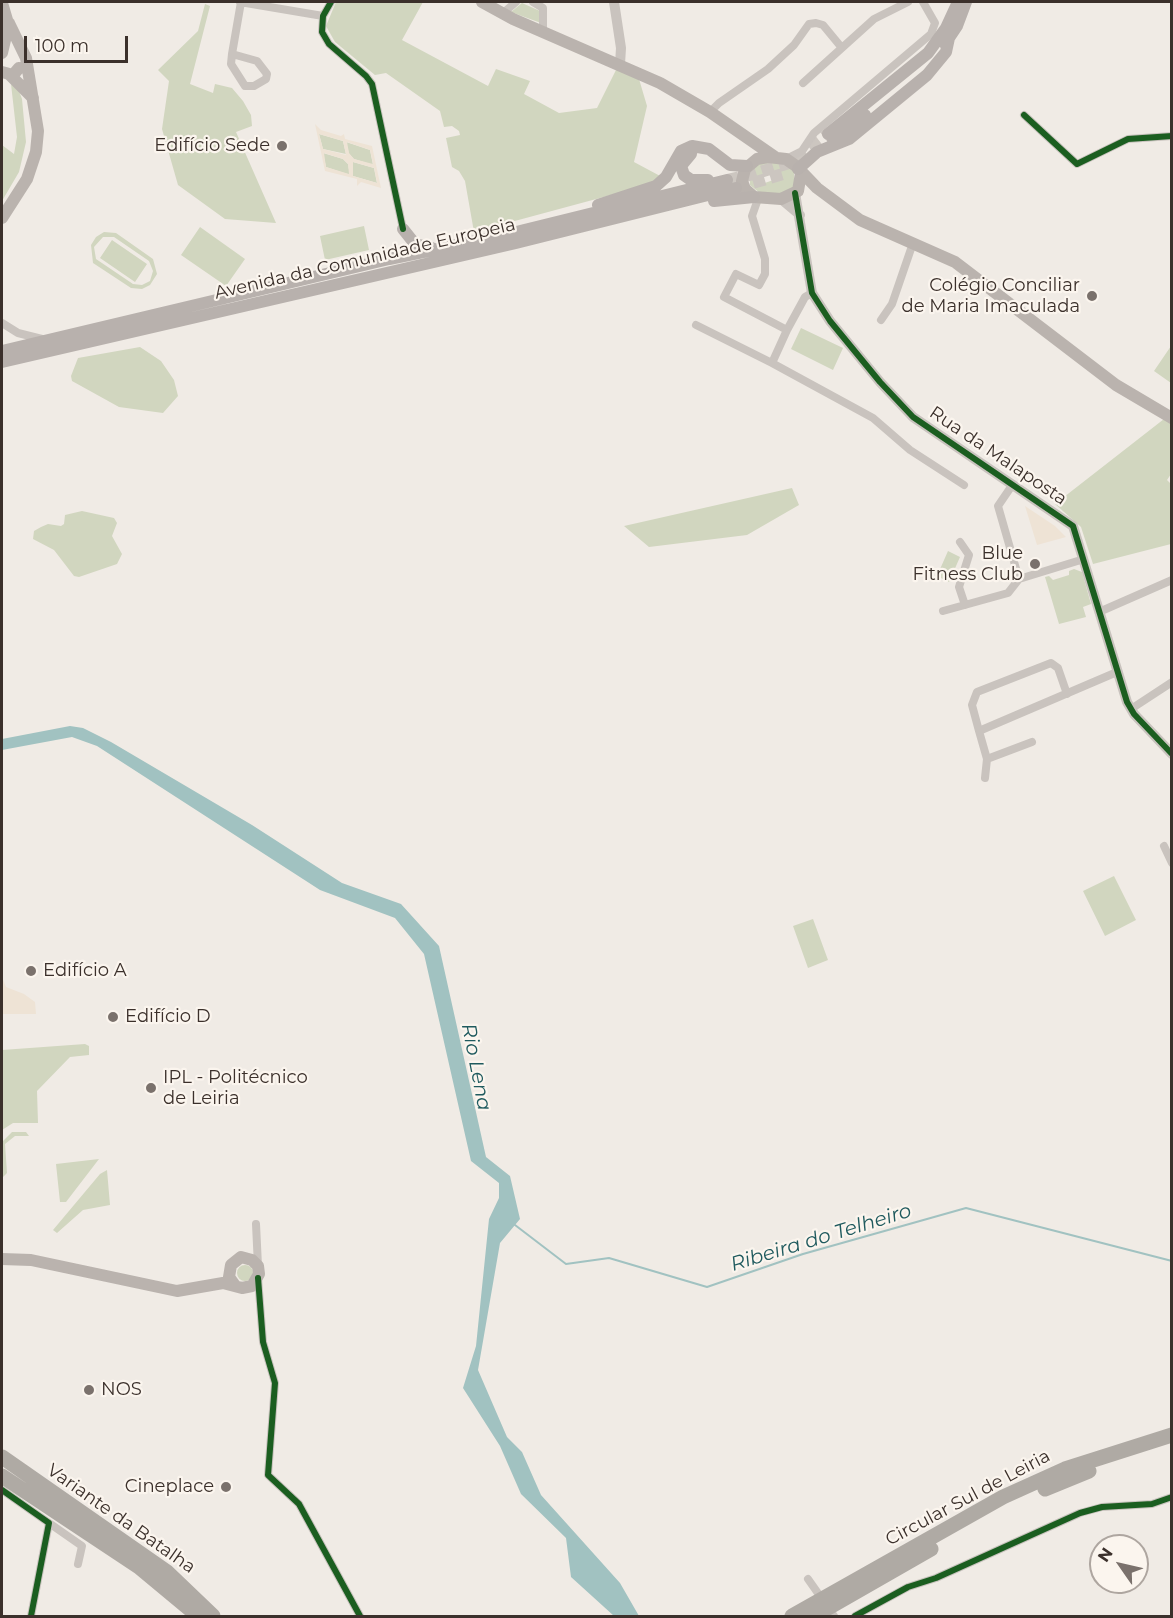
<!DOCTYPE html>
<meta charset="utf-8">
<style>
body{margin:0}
#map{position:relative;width:1173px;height:1618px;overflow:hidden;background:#f0ebe5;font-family:Montserrat,sans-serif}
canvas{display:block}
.frame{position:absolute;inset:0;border:3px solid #3b302b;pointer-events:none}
.north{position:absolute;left:1089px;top:1534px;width:60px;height:60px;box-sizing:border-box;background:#fbf5ee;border:2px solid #aea6a0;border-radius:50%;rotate:304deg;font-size:16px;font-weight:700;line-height:24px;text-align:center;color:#3b302b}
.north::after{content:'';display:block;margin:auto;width:21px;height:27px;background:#7a716c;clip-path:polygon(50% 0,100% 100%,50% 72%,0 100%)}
.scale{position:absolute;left:24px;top:36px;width:104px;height:27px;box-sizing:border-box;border:3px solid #3b302b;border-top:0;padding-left:8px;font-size:18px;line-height:21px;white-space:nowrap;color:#3b302b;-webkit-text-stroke:4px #fbf5ee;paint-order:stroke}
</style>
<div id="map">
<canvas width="1173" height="1618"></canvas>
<div class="frame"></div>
<div class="north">N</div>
<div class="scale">100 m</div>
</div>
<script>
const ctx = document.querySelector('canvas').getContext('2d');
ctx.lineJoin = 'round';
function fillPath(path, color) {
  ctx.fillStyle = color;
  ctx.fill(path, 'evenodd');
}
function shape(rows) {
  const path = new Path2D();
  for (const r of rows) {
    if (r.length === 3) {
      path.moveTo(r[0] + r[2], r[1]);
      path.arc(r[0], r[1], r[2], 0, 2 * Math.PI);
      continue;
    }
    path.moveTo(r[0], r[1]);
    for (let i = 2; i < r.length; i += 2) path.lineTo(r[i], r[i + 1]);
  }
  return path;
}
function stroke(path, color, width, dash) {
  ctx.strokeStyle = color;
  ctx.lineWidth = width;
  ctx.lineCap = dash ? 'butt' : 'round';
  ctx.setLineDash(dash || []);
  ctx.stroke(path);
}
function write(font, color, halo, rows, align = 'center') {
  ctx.font = font + ' Montserrat,sans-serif';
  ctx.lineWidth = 4.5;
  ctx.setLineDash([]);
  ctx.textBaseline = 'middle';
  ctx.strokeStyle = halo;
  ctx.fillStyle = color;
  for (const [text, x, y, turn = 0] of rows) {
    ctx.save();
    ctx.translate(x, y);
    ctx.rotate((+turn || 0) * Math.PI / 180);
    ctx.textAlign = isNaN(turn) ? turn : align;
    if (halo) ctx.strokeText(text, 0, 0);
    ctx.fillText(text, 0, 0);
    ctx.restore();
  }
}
const green = shape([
 [336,2,423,2,402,40,488,86,496,69,530,81,524,94,559,113,597,108,617,68,639,79,647,106,634,162,662,177,637,188,474,232,465,181,459,171,452,167,446,138,460,135,459,131,452,126,444,127,440,111,386,73,375,75,335,42,326,26],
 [522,3,540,11,541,23,511,12],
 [205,4,210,6,190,84,213,93,215,84,232,88,243,101,251,115,252,126,236,132,276,223,225,219,178,185,162,129,169,81,158,70,198,31],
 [11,84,19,91,22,99,26,142,19,172,2,201,2,145,14,154,17,137],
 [319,134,343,141,346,154,323,149],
 [346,142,370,150,373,165,354,159,349,154],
 [323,153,343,159,348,164,350,175,326,167],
 [353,162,374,168,377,183,353,176],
 [769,162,785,164,794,172,794,187,785,194,761,194,750,185,750,171,760,163],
 [779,170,782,177,759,185,757,178],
 [364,226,369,250,325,260,320,236],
 [200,227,245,259,226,286,181,255],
 [104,232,116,233,153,259,157,274,150,285,142,289,131,288,93,263,91,245,96,237],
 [103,237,114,237,149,261,153,271,150,281,142,285,133,284,96,259,94,247],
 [112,240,147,264,135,282,100,258],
 [801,328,843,348,833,370,791,349],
 [1171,346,1172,383,1171,383,1154,371],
 [140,347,161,361,174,380,178,396,163,413,119,407,72,381,71,376,78,358],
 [1164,419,1171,423,1171,474,1167,480,1171,484,1171,544,1093,564,1081,527,1055,504],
 [792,488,799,505,747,535,649,547,624,526],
 [82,511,114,518,117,523,112,536,122,554,117,564,79,577,74,576,54,550,33,539,34,531,41,527,48,524,61,526,64,524,65,515],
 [948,551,960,557,949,582,937,576],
 [1074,569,1082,572,1091,604,1083,607,1086,617,1059,624,1045,577,1049,576,1053,580,1069,575,1069,571],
 [1114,876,1136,920,1105,936,1083,891],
 [813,919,828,960,808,968,793,926],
 [85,1044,89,1046,89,1055,70,1057,37,1091,38,1123,13,1123,2,1130,2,1050],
 [12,1132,26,1132,29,1136,15,1136,5,1144,7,1173,2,1178,2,1142],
 [99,1159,66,1202,60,1202,56,1164],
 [107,1170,110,1205,83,1210,57,1233,53,1230,100,1174],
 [245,1273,8]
]);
const plaza = shape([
 [315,124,321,130,341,136,344,134,345,139,372,146,381,188,361,182,357,186,357,179,325,171],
 [319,134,343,141,346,155,323,149],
 [347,142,370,150,373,164,354,159,349,153],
 [324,153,343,159,348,164,349,174,326,167],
 [353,162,374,168,377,183,353,176],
 [1025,506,1055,526,1066,537,1037,545],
 [2,977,6,987,24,994,35,1002,36,1014,2,1014]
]);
const water = shape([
 [70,726,83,728,111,742,252,825,342,883,401,904,439,946,486,1157,510,1176,520,1219,500,1243,478,1370,507,1437,522,1452,541,1495,620,1583,639,1616,614,1616,571,1577,566,1538,521,1494,500,1446,463,1388,476,1346,489,1219,499,1198,499,1183,471,1161,424,954,395,918,320,890,97,746,72,737,2,750,2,739]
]);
const stream = shape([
 [515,1225,566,1264,609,1258,707,1287,803,1254,966,1208,1172,1261]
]);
const primaryTunnel = shape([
 [727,180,754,174,792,162,828,134],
 [736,188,786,173]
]);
const minor = shape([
 [240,2,323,16],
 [331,2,323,16,322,32,329,44,366,76,372,84,403,229],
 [533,2,543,8,543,33],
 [502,14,516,2],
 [232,54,257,61,267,74,266,79,254,86,245,86,231,64,232,54,241,2],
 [803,83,874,19,908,2],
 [710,112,719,103,768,69,794,45,809,24,816,23,823,25,842,48],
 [1024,115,1077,164,1128,139,1172,136],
 [786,159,802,151,814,133,931,34,935,23,923,2],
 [758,199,752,216,765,259,765,274,759,285,736,274,724,297,787,330,805,297,812,293],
 [881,320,892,304,913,243],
 [2,323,18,333,42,339],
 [696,325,772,363,787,330],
 [772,363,873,418,910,450,964,485],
 [1013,484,998,506,1019,579],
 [960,542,969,555,959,587,965,605],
 [943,611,1008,593,1019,579,1084,559],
 [1099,612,1172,580],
 [1131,709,1172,682],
 [979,731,972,705,977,692,1051,663,1058,668,1067,694],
 [987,759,1032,742],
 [985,778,987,759,979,731,1117,672],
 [1164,846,1172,863],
 [256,1224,258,1266],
 [258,1278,263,1342,275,1383,268,1475,299,1504,360,1616],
 [2,1490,49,1523,31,1616],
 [49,1523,82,1546,78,1564],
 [808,1579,834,1616],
 [855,1616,908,1587,936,1578,1080,1513,1102,1507,1152,1504,1172,1497]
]);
const tertiary = shape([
 [614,2,621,48,620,64],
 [795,193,812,293,830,321,880,382,913,417,1073,526,1127,702,1134,714,1172,754],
 [781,199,800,215]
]);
const secondary = shape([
 [482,2,513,19,660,83,710,112,775,157],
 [2,3,10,30],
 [2,53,9,23],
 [2,72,13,75,19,68],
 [10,75,33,98],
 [801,173,798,191,781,199,754,197,745,189,742,181,745,169,757,159,768,157,786,159,796,166,817,188,860,220,955,262,1116,385,1172,418],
 [2,218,27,179,36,152,38,131,26,58,9,23],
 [2,1259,31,1260,177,1291,223,1283,242,1288,252,1286,259,1274,258,1266,252,1260,241,1257,231,1265,229,1277,234,1284]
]);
const primary = shape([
 [945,44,957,26,966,2],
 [828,134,928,53,946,28,958,2],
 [833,140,865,115],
 [691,154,681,166,684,175,691,180,708,180],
 [798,169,817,152,849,139,927,75,946,52,949,38],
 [714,201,754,197],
 [598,205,656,186,666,177,681,151,692,146,709,149,730,165,747,166],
 [403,229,415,244,432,248],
 [2,351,389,259,496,237,727,180],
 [2,362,516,243,736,188]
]);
const motorway = shape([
 [2,1457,167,1572,213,1616],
 [2,1476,139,1567,198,1616],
 [1045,1489,1089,1471],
 [792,1616,1003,1497,1065,1469,1172,1435],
 [814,1616,931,1549]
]);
const cycleway = shape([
 [331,2,323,16,322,32,329,44,366,76,372,84,403,229],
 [1024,115,1077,164,1128,139,1172,136],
 [795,193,812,293,830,321,880,382,913,417,1073,526,1127,702,1134,714,1172,754],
 [258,1278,263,1342,275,1383,268,1475,299,1504,360,1616],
 [2,1490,49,1523,31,1616],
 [855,1616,908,1587,936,1578,1080,1513,1102,1507,1152,1504,1172,1497]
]);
const markers = [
 [282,146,6,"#7a716c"],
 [1092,296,6,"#7a716c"],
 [1035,564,6,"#7a716c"],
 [31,971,6,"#7a716c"],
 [113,1017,6,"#7a716c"],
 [151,1088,6,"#7a716c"],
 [89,1390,6,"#7a716c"],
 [226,1487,6,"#7a716c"]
];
const poiNames = [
 ["Edifício Sede",270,146],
 ["Colégio Conciliar",1080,286],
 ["de Maria Imaculada",1080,307],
 ["Blue",1023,554],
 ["Fitness Club",1023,575],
 ["Edifício A",43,971,"left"],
 ["Edifício D",125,1017,"left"],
 ["IPL - Politécnico",163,1078,"left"],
 ["de Leiria",163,1099,"left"],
 ["NOS",101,1390,"left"],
 ["Cineplace",214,1487]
];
const streetNames = [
 ["Avenida da Comunidade Europeia",365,259,-13],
 ["Rua da Malaposta",998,456,34],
 ["Circular Sul de Leiria",968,1498,-28],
 ["Variante da Batalha",121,1519,35]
];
const waterNames = [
 ["Rio Lena",476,1067,79],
 ["Ribeira do Telheiro",821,1238,-17]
];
fillPath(green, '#d1d6bf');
fillPath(plaza, '#eee3d5');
fillPath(water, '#a1c2c1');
stroke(stream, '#a1c2c1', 2);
stroke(primaryTunnel, '#ccc6c0', 12, [12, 6]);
stroke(minor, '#c9c3be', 8);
stroke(tertiary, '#c9c3be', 10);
stroke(secondary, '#bab3ae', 12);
stroke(primary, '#b8b1ad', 12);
stroke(motorway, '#afaaa4', 15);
stroke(cycleway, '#1b5e20', 6);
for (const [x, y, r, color] of markers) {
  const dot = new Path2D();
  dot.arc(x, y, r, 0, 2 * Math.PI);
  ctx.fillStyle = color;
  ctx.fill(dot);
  stroke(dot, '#fbf5ee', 2);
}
write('18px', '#3b302b', '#fbf5ee', poiNames, 'right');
write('18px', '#3b302b', '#fbf5ee', streetNames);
write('italic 20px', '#1f5a5e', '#fbf5ee', waterNames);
</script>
